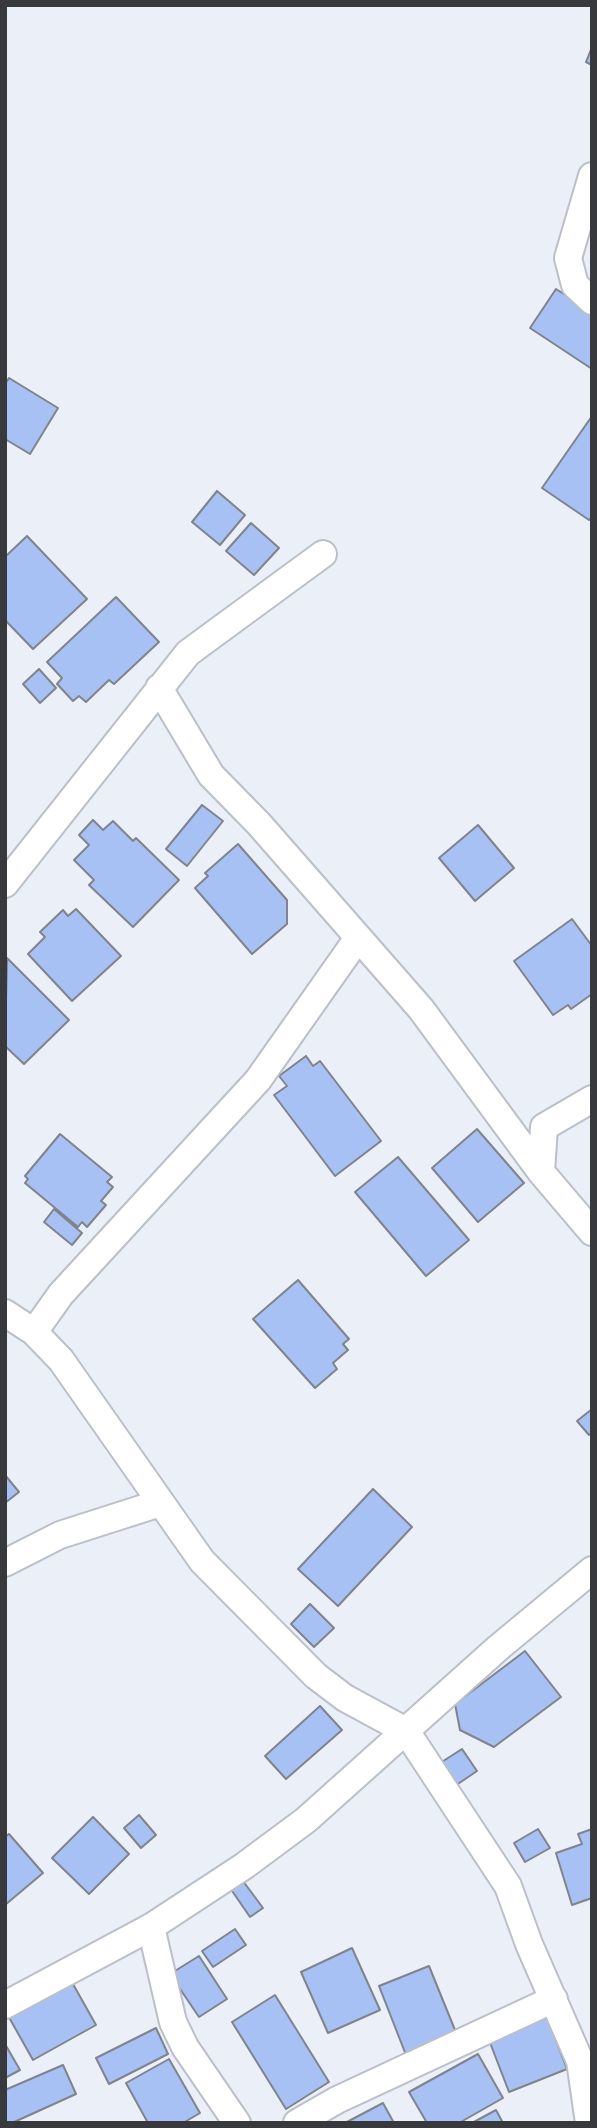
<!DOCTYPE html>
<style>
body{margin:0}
#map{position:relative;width:597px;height:2128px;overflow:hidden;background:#ebeff8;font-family:"Source Serif 4",serif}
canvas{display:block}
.frame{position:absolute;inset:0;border:7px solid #37393c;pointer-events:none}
</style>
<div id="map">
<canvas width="597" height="2128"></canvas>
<div class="frame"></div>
</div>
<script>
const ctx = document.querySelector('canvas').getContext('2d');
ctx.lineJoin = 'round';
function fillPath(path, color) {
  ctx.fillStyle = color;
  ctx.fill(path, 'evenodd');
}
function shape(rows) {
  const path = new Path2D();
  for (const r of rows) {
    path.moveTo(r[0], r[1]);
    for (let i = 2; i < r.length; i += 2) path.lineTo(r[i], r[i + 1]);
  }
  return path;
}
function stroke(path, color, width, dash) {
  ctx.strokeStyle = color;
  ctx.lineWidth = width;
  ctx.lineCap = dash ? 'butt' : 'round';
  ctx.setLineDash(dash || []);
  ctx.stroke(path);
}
const building = shape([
 [592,47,592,65,586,62,592,47],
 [556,289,592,312,592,369,530,328,556,289],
 [9,378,58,408,30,454,5,439,5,384,9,378],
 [592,416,592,517,589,520,542,488,592,416],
 [217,491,245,515,220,545,192,522,217,491],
 [251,523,279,548,254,575,226,551,251,523],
 [27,536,87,599,33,649,5,620,5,557,27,536],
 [116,597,159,642,114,684,109,680,86,702,79,696,73,701,57,684,62,678,47,662,116,597],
 [39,669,56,688,40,703,23,684,39,669],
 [202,805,223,821,187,866,166,849,202,805],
 [93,820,103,830,113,821,133,841,136,838,179,880,133,927,89,885,94,880,74,860,89,845,79,835,93,820],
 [478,825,514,868,475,901,439,858,478,825],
 [238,844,287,900,287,924,252,954,195,888,208,876,205,873,238,844],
 [76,909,121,956,72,1001,28,954,45,937,40,932,63,910,68,916,76,909],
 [572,919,592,946,592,994,571,1009,568,1005,553,1015,514,961,572,919],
 [7,958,69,1020,24,1064,5,1046,7,958],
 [306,1056,313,1066,320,1061,381,1141,335,1176,274,1095,287,1086,279,1076,306,1056],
 [477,1129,524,1183,478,1222,432,1168,477,1129],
 [60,1134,112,1177,107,1182,113,1187,101,1201,106,1205,87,1227,82,1222,78,1227,25,1183,28,1179,25,1176,60,1134],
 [398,1157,469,1240,426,1276,355,1192,398,1157],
 [54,1209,82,1233,72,1245,44,1222,54,1209],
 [298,1280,349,1339,343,1344,348,1350,333,1363,337,1369,315,1388,253,1319,298,1280],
 [592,1409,592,1433,589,1435,577,1421,592,1409],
 [5,1475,19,1492,5,1503,5,1475],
 [373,1489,412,1527,338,1606,298,1569,373,1489],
 [310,1604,334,1628,314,1647,291,1624,310,1604],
 [525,1651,561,1697,494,1747,460,1730,455,1704,525,1651],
 [320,1706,342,1730,286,1779,265,1756,320,1706],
 [462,1749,477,1771,452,1788,437,1765,462,1749],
 [139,1815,156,1835,141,1848,124,1828,139,1815],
 [93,1817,129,1854,89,1894,52,1858,93,1817],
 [538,1829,550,1848,525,1862,514,1843,538,1829],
 [592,1829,592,1898,572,1905,556,1853,582,1844,578,1834,592,1829],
 [9,1834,43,1873,5,1905,5,1837,9,1834],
 [240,1877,263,1908,250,1917,228,1885,240,1877],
 [235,1929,246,1945,213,1967,202,1951,235,1929],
 [352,1948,380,2010,328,2033,301,1972,352,1948],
 [199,1956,227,1999,199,2017,170,1974,199,1956],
 [429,1966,457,2035,406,2055,379,1986,429,1966],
 [69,1977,96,2025,33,2060,6,2012,69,1977],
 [275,1995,329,2082,286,2109,232,2022,275,1995],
 [547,2017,567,2069,509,2092,489,2040,547,2017],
 [156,2028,168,2054,109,2084,96,2058,156,2028],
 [5,2044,20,2070,5,2078,5,2044],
 [478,2054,503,2098,459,2123,427,2123,409,2092,478,2054],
 [169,2059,200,2113,183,2123,148,2123,126,2083,169,2059],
 [63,2065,76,2094,12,2123,5,2123,5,2090,63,2065],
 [383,2103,394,2123,345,2123,383,2103],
 [496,2110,503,2123,472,2123,496,2110]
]);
const street = shape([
 [592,176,568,258,575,285,592,301],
 [159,688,211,775,259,824,421,1009,541,1172],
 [5,884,188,653,323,554],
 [592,1099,544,1127,541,1172,592,1232],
 [5,1313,34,1332,61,1360,202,1561,316,1676,345,1698,406,1731,508,1886,529,1944,580,2061,589,2123],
 [34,1332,61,1294,258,1080,358,938],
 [5,1563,60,1535,160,1503],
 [151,1927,173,2022,185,2047,237,2123],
 [5,2005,151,1927,244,1866,306,1820,498,1648,592,1570],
 [297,2123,337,2100,554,1999]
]);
fillPath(building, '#a8c1f5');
stroke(building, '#80838b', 2);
stroke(street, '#bbbfc7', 30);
stroke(street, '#fff', 26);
</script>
